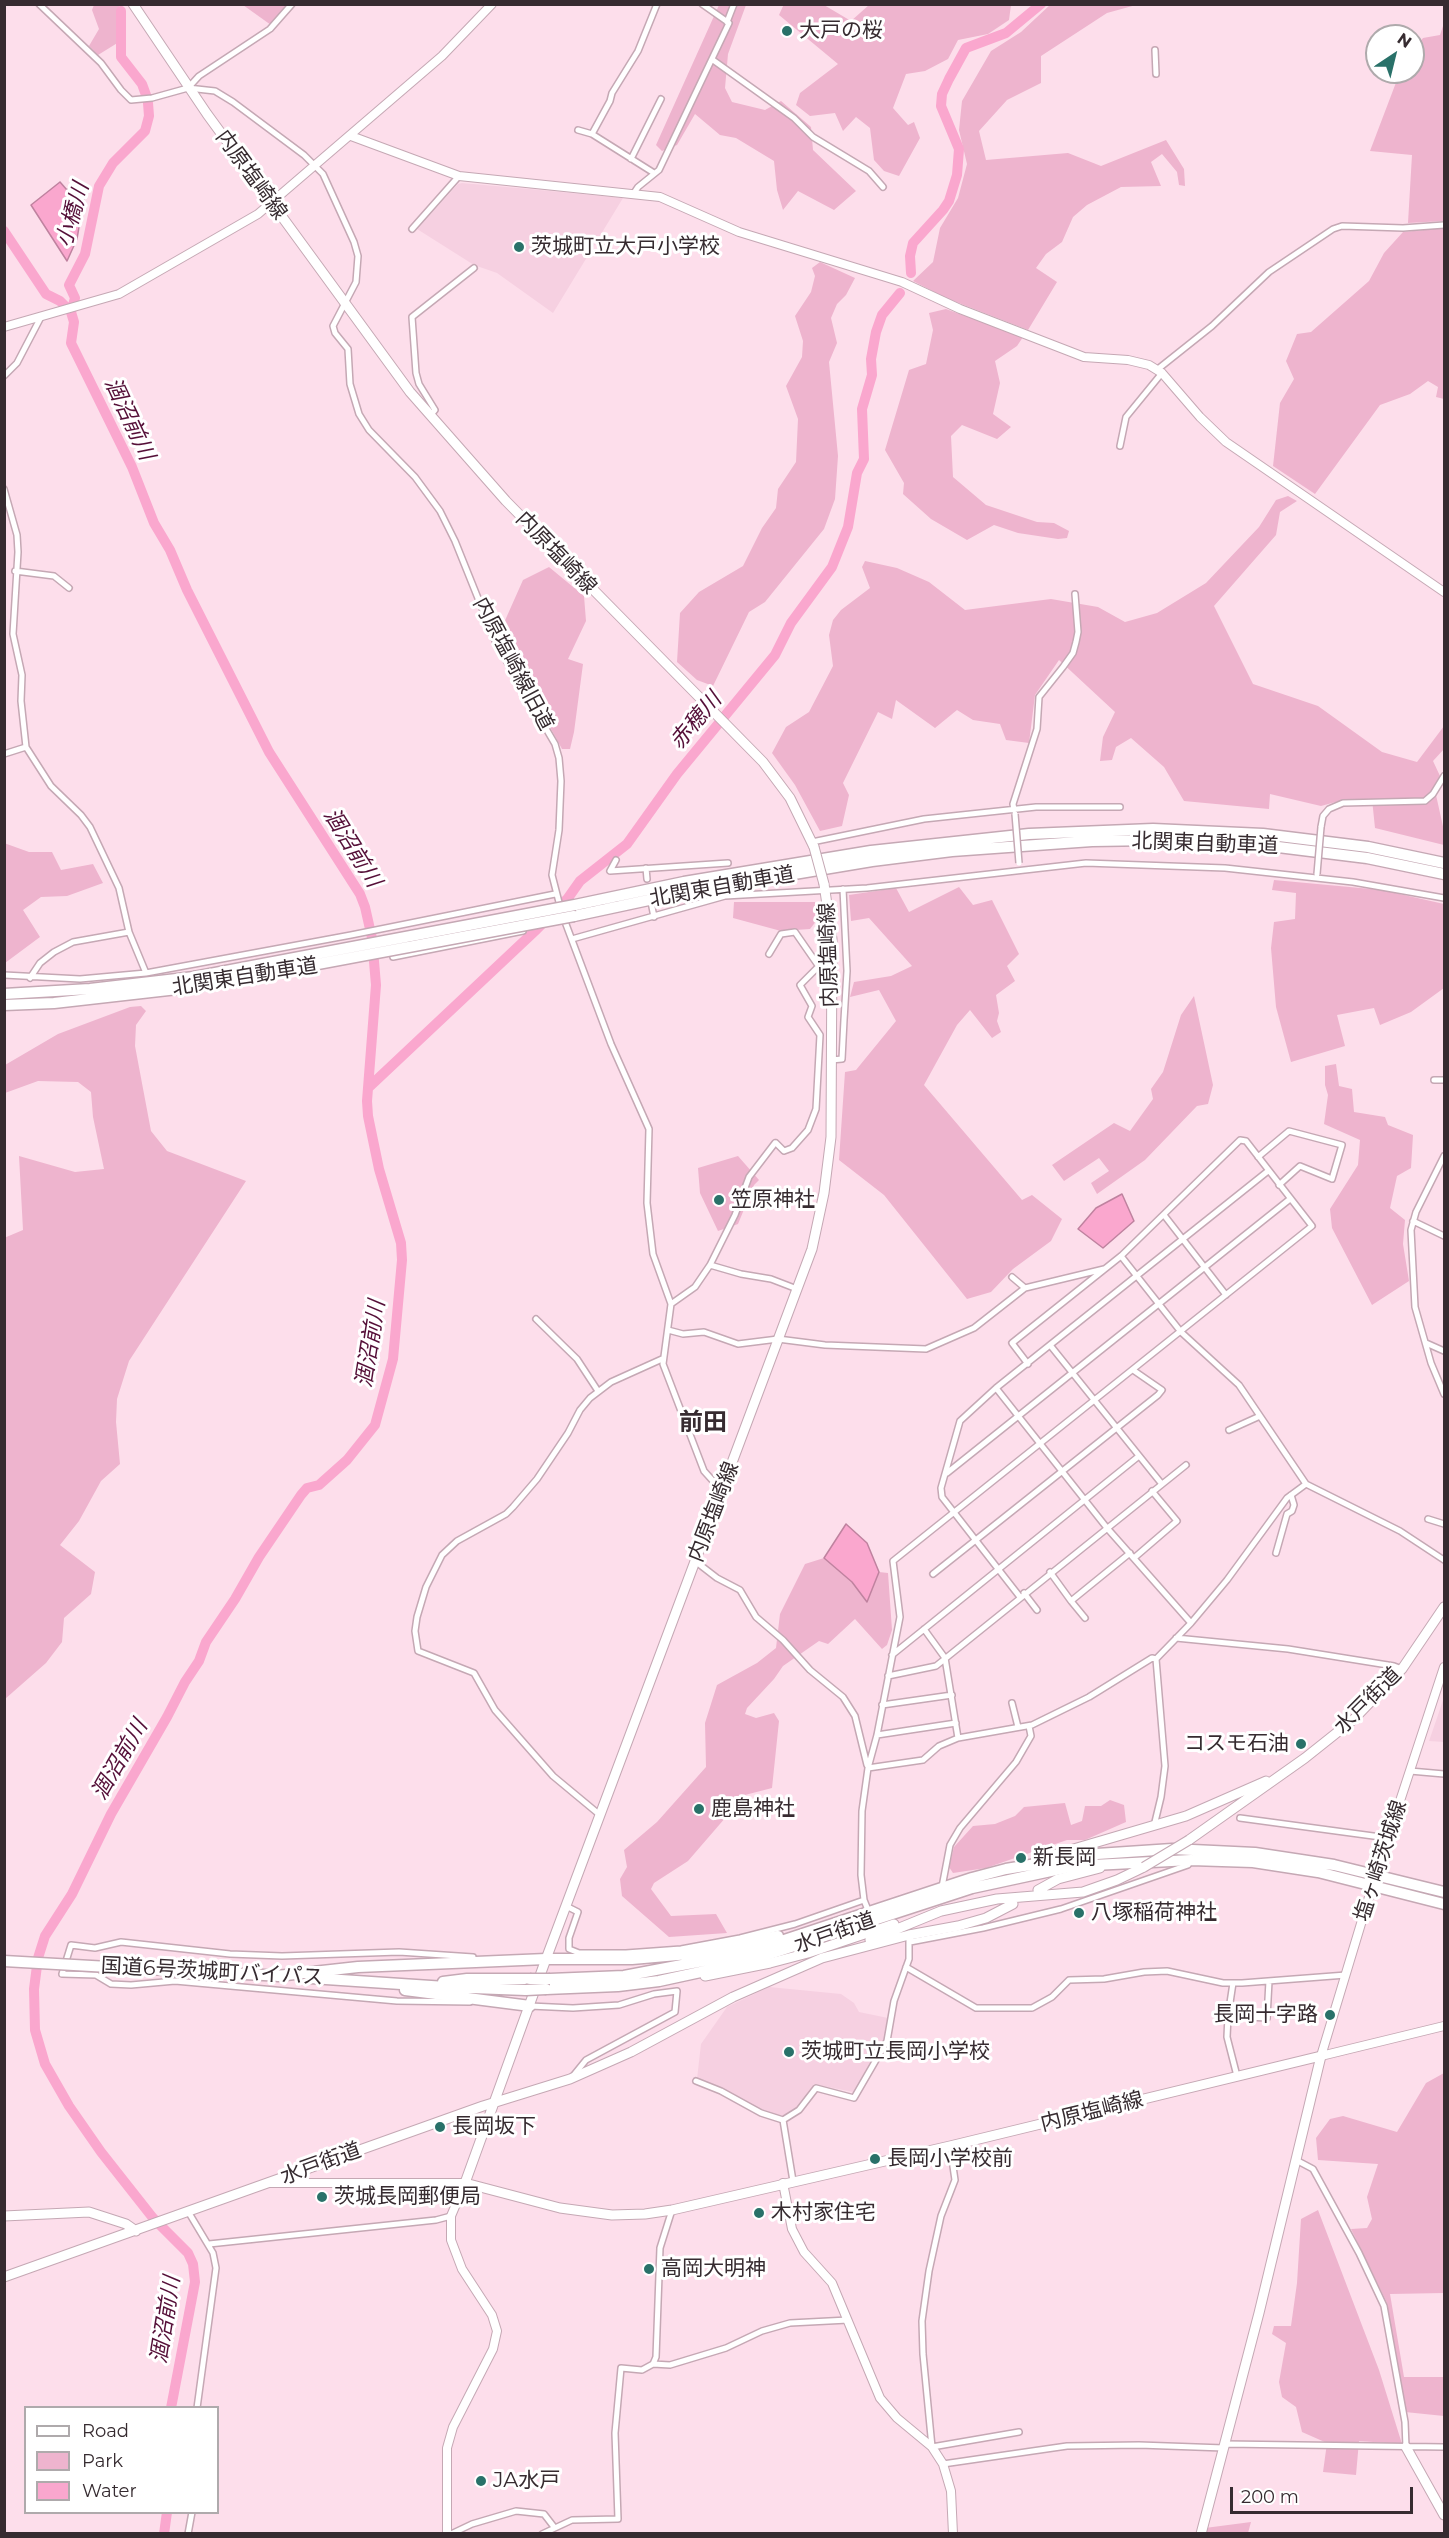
<!DOCTYPE html>
<meta charset="utf-8">
<style>
body{margin:0}
#map{position:relative;width:1449px;height:2538px;overflow:hidden;background:#fddeeb;font-family:Montserrat,sans-serif}
canvas{display:block}
.frame{position:absolute;inset:0;border:6px solid #362b30;pointer-events:none}
.legend{position:absolute;left:24px;top:2406px;width:195px;height:108px;box-sizing:border-box;background:#fff;border:2px solid #afaaac;margin:0;padding:8px 10px;list-style:none;font-size:18px;color:#362b30}
.legend li{display:flex;align-items:center;gap:12px;height:30px}
.legend b{width:30px;border:2px solid #afaaac}
.north{position:absolute;left:1365px;top:24px;width:60px;height:60px;box-sizing:border-box;background:#fff;border:2px solid #afaaac;border-radius:50%;rotate:35deg;font-size:16px;font-weight:700;line-height:24px;text-align:center;color:#362b30}
.north::after{content:'';display:block;margin:auto;width:21px;height:27px;background:#297169;clip-path:polygon(50% 0,100% 100%,50% 72%,0 100%)}
.scale{position:absolute;left:1230px;top:2487px;width:183px;height:27px;box-sizing:border-box;border:3px solid #362b30;border-top:0;padding-left:8px;font-size:18px;line-height:21px;white-space:nowrap;color:#362b30;-webkit-text-stroke:4px #fff;paint-order:stroke}
</style>
<div id="map">
<canvas width="1449" height="2538"></canvas>
<div class="frame"></div>
<ul class="legend">
<li><b style="height:8px;background:#fff"></b>Road</li>
<li><b style="height:16px;background:#eeb4ce"></b>Park</li>
<li><b style="height:16px;background:#faa7ce"></b>Water</li>
</ul>
<div class="north">N</div>
<div class="scale">200 m</div>
</div>
<script>
const ctx = document.querySelector('canvas').getContext('2d');
ctx.lineJoin = 'round';
function fillPath(path, color) {
  ctx.fillStyle = color;
  ctx.fill(path, 'evenodd');
}
function shape(rows) {
  const path = new Path2D();
  for (const r of rows) {
    path.moveTo(r[0], r[1]);
    for (let i = 2; i < r.length; i += 2) path.lineTo(r[i], r[i + 1]);
  }
  return path;
}
function stroke(path, color, width, dash) {
  ctx.strokeStyle = color;
  ctx.lineWidth = width;
  ctx.lineCap = dash ? 'butt' : 'round';
  ctx.setLineDash(dash || []);
  ctx.stroke(path);
}
function write(font, color, halo, rows, align = 'center') {
  ctx.font = font + ' Montserrat,"Noto Sans JP",sans-serif';
  ctx.lineWidth = 6;
  ctx.setLineDash([]);
  ctx.textBaseline = 'middle';
  ctx.strokeStyle = halo;
  ctx.fillStyle = color;
  for (const [text, x, y, turn = 0] of rows) {
    ctx.save();
    ctx.translate(x, y);
    ctx.rotate((+turn || 0) * Math.PI / 180);
    ctx.textAlign = isNaN(turn) ? turn : align;
    if (halo) ctx.strokeText(text, 0, 0);
    ctx.fillText(text, 0, 0);
    ctx.restore();
  }
}
const built = shape([
 [462,183,529,189,623,198,553,313,497,273,474,265,417,229,458,184],
 [1444,1697,1444,1742,1429,1741,1437,1718],
 [769,1987,841,1994,854,2003,859,2012,888,2018,884,2041,853,2092,814,2084,799,2106,786,2115,776,2116,697,2079,701,2044,727,2007]
]);
const green = shape([
 [784,4,824,5,851,21,869,5,1011,5,1009,20,988,34,958,40,948,59,925,71,906,74,893,108,908,125,914,122,920,138,899,176,884,171,874,160,870,128,856,117,843,131,835,113,810,116,796,105,800,93,838,64,779,15],
 [1051,4,1136,5,1107,13,1041,56,1041,83,1007,100,979,131,986,160,1068,153,1101,166,1166,140,1184,169,1185,186,1179,185,1177,172,1162,154,1151,162,1161,186,1121,187,1087,205,1073,217,1062,242,1046,254,1036,268,1057,282,1028,330,946,298,913,281,933,262,940,228,958,198,967,164,959,130,962,101,991,51,1021,32],
 [94,5,118,5,120,8,116,21,119,42,98,55,89,46,99,29,92,10],
 [243,5,289,5,271,25],
 [719,5,746,5,728,54,725,88,732,102,765,110,781,101,811,127,813,150,856,191,834,210,798,191,783,210,777,190,774,161,736,138,720,135,695,114,677,145,662,151,656,145],
 [1444,23,1444,221,1408,223,1412,155,1370,151,1400,72,1413,72,1413,50,1423,38,1440,35],
 [1444,228,1444,399,1436,397,1438,387,1428,381,1410,394,1380,405,1315,494,1273,466,1280,403,1294,379,1286,361,1297,334,1311,332,1369,281,1384,253,1403,232],
 [820,262,855,278,846,295,837,304,831,318,837,343,829,362,838,456,835,499,824,529,765,602,749,612,713,686,697,680,677,662,680,613,699,592,743,566,762,528,776,508,778,489,796,462,798,419,786,386,802,357,803,341,795,316,811,292,815,276,812,268],
 [946,309,1023,337,1017,346,995,361,1000,383,993,414,1011,427,997,439,962,425,951,436,953,477,986,505,1037,522,1054,523,1069,531,1067,538,1058,539,1018,533,994,525,967,540,931,519,903,494,904,483,885,450,909,370,926,364,933,330,929,313],
 [1288,496,1297,501,1280,512,1276,535,1214,606,1253,684,1318,706,1382,752,1417,762,1444,726,1444,749,1433,761,1440,776,1434,786,1444,831,1444,845,1375,828,1372,799,1343,800,1321,806,1270,794,1269,809,1184,801,1164,767,1131,738,1116,747,1112,760,1100,761,1103,737,1115,712,1059,660,1035,695,1029,743,1006,740,1000,724,973,720,957,710,935,728,896,700,892,719,878,712,843,783,849,795,842,826,820,831,795,785,772,753,786,727,809,712,833,666,829,635,833,620,841,610,870,588,862,567,865,561,897,568,929,582,965,610,1051,599,1098,607,1125,622,1157,613,1206,583,1259,527,1276,500],
 [549,567,584,596,586,621,568,659,583,664,574,732,570,749,562,749,499,634,523,580],
 [4,843,29,852,52,852,61,870,93,864,103,883,67,896,41,897,23,910,40,937,5,963],
 [1274,880,1382,890,1444,904,1444,988,1411,1012,1380,1025,1374,1008,1337,1015,1345,1046,1291,1062,1276,1007,1271,948,1274,922,1295,919,1296,893,1272,890],
 [959,887,973,905,992,900,1019,954,1007,966,1015,981,996,995,999,1013,997,1021,1001,1032,992,1038,970,1010,957,1025,924,1085,1022,1200,1032,1195,1062,1219,1051,1241,1013,1269,991,1292,967,1299,884,1195,839,1160,845,1072,856,1070,896,1021,879,990,850,997,854,982,891,976,912,966,869,918,851,921,849,895,896,888,909,912],
 [734,902,815,902,817,920,810,929,781,931,733,918],
 [1194,996,1213,1085,1208,1104,1197,1106,1145,1160,1097,1194,1091,1183,1109,1171,1099,1158,1064,1181,1052,1165,1114,1123,1130,1131,1153,1099,1151,1089,1163,1072,1181,1015],
 [141,1006,146,1011,136,1025,135,1046,151,1131,167,1151,246,1181,129,1361,117,1399,116,1422,120,1464,101,1481,79,1521,60,1545,95,1572,91,1594,64,1618,62,1642,46,1663,5,1699,4,1238,23,1230,19,1156,75,1172,104,1169,93,1117,91,1092,78,1082,38,1081,5,1093,5,1065,58,1034,130,1007],
 [1336,1064,1339,1086,1352,1089,1354,1112,1385,1117,1388,1125,1413,1135,1411,1168,1397,1176,1390,1208,1405,1220,1403,1244,1409,1281,1372,1305,1332,1228,1330,1209,1358,1165,1360,1140,1324,1124,1328,1095,1325,1085,1325,1066],
 [738,1156,759,1180,754,1185,738,1224,718,1231,700,1193,698,1168],
 [824,1558,852,1582,867,1601,879,1572,888,1573,892,1630,887,1645,882,1649,855,1619,828,1644,819,1641,783,1666,774,1679,747,1708,745,1714,756,1718,774,1713,779,1721,772,1788,745,1795,688,1861,654,1883,651,1889,671,1916,716,1914,727,1933,669,1937,622,1896,620,1879,627,1867,624,1850,657,1822,706,1767,705,1723,717,1685,757,1663,776,1648,780,1614,805,1564],
 [1110,1800,1124,1805,1126,1822,1085,1840,1067,1840,986,1868,953,1873,949,1867,954,1847,973,1826,995,1824,1015,1816,1024,1807,1065,1803,1071,1825,1082,1821,1085,1806,1101,1806],
 [1444,2073,1444,2293,1390,2294,1404,2377,1444,2377,1444,2416,1405,2412,1387,2303,1351,2229,1367,2228,1372,2219,1367,2197,1378,2164,1318,2160,1316,2138,1330,2119,1343,2116,1397,2132,1426,2083],
 [1318,2210,1379,2370,1402,2444,1359,2441,1356,2475,1323,2472,1327,2443,1302,2432,1296,2407,1282,2397,1279,2382,1286,2343,1272,2334,1274,2326,1291,2326,1297,2283,1301,2219],
 [1251,2522,1248,2533,1204,2534,1205,2528]
]);
const water = shape([
 [60,182,67,190,74,184,84,197,77,239,67,261,31,205,60,182],
 [1122,1194,1134,1221,1103,1248,1078,1229,1096,1208,1122,1194],
 [846,1524,867,1543,879,1572,867,1602,852,1582,824,1558,846,1524]
]);
const river = shape([
 [121,11,121,57,142,84,146,95],
 [4,231,46,294,60,301,71,312,74,322,71,343,132,467,154,523,170,550,187,590,269,752,360,894,365,907,372,938,376,985,367,1101,368,1116,379,1169,401,1243,402,1260,393,1359,375,1425,347,1460,319,1485,307,1488,301,1495,259,1557,235,1599,206,1642,199,1661,185,1682,167,1717,111,1814,72,1894,45,1936,38,1958,34,1989,35,2030,45,2064,69,2106,101,2152,153,2218,188,2253,193,2264,195,2282,171,2408],
 [911,273,910,256,913,243,943,210,949,201,957,175,959,149,941,106,942,94,949,79,966,48,1006,33,1041,4],
 [71,312,75,298,69,285,85,254,99,186,113,163,145,131,149,116,148,103],
 [368,1088,537,929,568,898,580,881,627,844,677,774,775,655,791,623,832,567,848,527,857,473,864,459,862,409,872,375,871,359,876,332,882,315,900,293],
 [164,2534,167,2512]
]);
const street = shape([
 [39,4,101,63,121,90,131,100,152,98,188,88,215,91,233,102,304,155,323,174,354,242,358,256,356,282,333,326,335,333,348,349,350,384,359,414,369,430,415,477,440,511,455,541,496,643,555,744,559,758,561,781,559,830,552,875,561,910],
 [727,22,734,4],
 [1155,50,1156,74],
 [713,60,794,118,813,137,869,171,883,187],
 [188,88,199,76,270,29,292,4],
 [578,130,592,134,654,173],
 [592,134,610,101,612,93,638,51,657,4],
 [631,159,661,99],
 [634,193,638,187,659,170,729,23,702,4],
 [412,229,459,176],
 [1158,369,1212,326,1269,272,1333,229,1342,226,1403,228,1444,225],
 [4,376,17,363,41,317],
 [430,416,435,410,419,384,416,373,412,317,474,268],
 [1120,446,1126,417,1162,373],
 [4,489,17,535,18,552,13,634,22,675,21,701,26,747,51,786,81,815,90,827,119,888,129,932,146,973],
 [15,571,54,576,69,588],
 [4,754,26,747],
 [1014,810,1013,804,1037,729,1039,697,1063,667,1073,653,1076,642,1078,632,1075,594],
 [1321,827,1323,816,1329,809,1343,803,1425,801,1433,794,1444,776],
 [812,842,924,819,1036,807,1120,807],
 [616,860,610,871,728,863],
 [646,868,647,879],
 [652,907,654,917],
 [564,919,611,1044,649,1129,647,1203,653,1254,671,1304,663,1364,704,1471,713,1481,724,1485],
 [572,939,725,896,867,888,1086,863,1225,868,1353,882,1444,898],
 [769,954,781,934,795,932,822,971],
 [393,957,523,931],
 [4,975,80,979,146,973,351,935,555,894],
 [30,978,40,963,54,952,73,942,129,932],
 [831,1060,842,1059,844,1020,847,971,843,889],
 [1434,1080,1444,1080],
 [776,1143,784,1151,792,1148,808,1130,816,1109,820,1035,808,1017,812,1006,800,985,818,967],
 [1444,1156,1416,1212,1411,1230,1415,1307,1431,1363,1444,1394],
 [1258,1157,1289,1131,1342,1145,1332,1179,1300,1166,1279,1185],
 [1164,1215,1226,1295],
 [1413,1221,1444,1236],
 [1121,1256,1181,1332,1239,1385,1306,1484,1400,1531,1444,1560],
 [710,1265,741,1274,771,1279,797,1289],
 [1012,1277,1025,1288],
 [671,1304,695,1287,710,1265,735,1215,749,1177,775,1143],
 [536,1319,577,1359,598,1391],
 [668,1330,683,1334,704,1332,738,1344,778,1339,825,1345,926,1349,974,1328,1025,1288,1104,1269],
 [1426,1343,1444,1351],
 [1050,1345,1161,1483],
 [996,1388,1107,1528,1191,1623],
 [1229,1430,1260,1416],
 [947,1473,1290,1199],
 [1428,1519,1444,1524],
 [1276,1553,1287,1514,1292,1511,1294,1505,1291,1495],
 [1134,1558,1177,1521,1152,1491],
 [695,1561,717,1578,740,1590,756,1617,783,1640,810,1670,843,1697,855,1716,867,1765],
 [1050,1572,1071,1601,1130,1553],
 [933,1574,1158,1395,1162,1390,1133,1370],
 [1024,1593,1037,1610],
 [1020,1597,942,1497,941,1488,960,1421,996,1388,1268,1171],
 [1071,1601,1085,1618],
 [924,1629,945,1658,958,1738],
 [1176,1638,1288,1649,1394,1666,1402,1669],
 [892,1655,1139,1456],
 [888,1676,936,1666,1186,1465],
 [1012,1703,1018,1727],
 [882,1705,952,1695],
 [877,1735,956,1723],
 [868,1768,923,1760,939,1746,958,1738,1032,1725,1089,1697,1152,1658,1156,1659,1191,1623,1227,1580,1287,1498,1306,1484],
 [1410,1771,1444,1774],
 [600,1815,553,1776,495,1710,474,1673,418,1651,415,1631,417,1617,426,1587,442,1555,457,1541,506,1514,513,1507,537,1479,568,1433,580,1410,590,1398,611,1382,662,1359],
 [1240,1818,1388,1838],
 [1154,1826,1161,1797,1165,1766,1156,1659],
 [942,1887,950,1845,960,1828,1016,1762,1031,1736,1029,1726],
 [566,1906,578,1912,569,1938,569,1949,579,1953,626,1953,681,1949,740,1938,795,1924,864,1900],
 [868,1910,864,1900,861,1875,862,1811,868,1768,877,1735,900,1617,893,1561,1312,1226,1246,1141,1240,1140,1121,1256,1012,1343,1028,1364],
 [910,1942,983,1928,1061,1909,1188,1865,1191,1860],
 [906,1967,976,2008,1032,2008,1052,1997,1069,1980,1104,1979,1144,1972,1167,1971,1223,1983,1242,1983,1346,1975],
 [470,2002,397,2001,175,1981,131,1985,111,1984,96,1975,62,1974,71,1945,95,1948,121,1942,230,1954,282,1956,399,1952,473,1957],
 [530,2006,573,2008,619,2005,654,1994,677,1991,675,2012,586,2060,573,2076],
 [1228,2016,1233,1983],
 [1237,2076,1227,2037,1228,2016,1267,2018,1269,1981],
 [696,2081,721,2091,761,2113,783,2120],
 [950,2146,955,2180,941,2216,929,2271,922,2321,923,2354,932,2447,1019,2432],
 [1296,2160,1313,2169,1359,2253,1384,2306,1405,2422,1406,2447],
 [793,2181,783,2120,799,2110,816,2088,854,2098,887,2041,894,2001,909,1959,909,1935],
 [189,2213,213,2253,216,2268,197,2408],
 [209,2244,436,2220,451,2216],
 [653,2364,656,2357,660,2248,672,2210],
 [1225,2444,1444,2447],
 [943,2464,1067,2446,1139,2445,1224,2448],
 [188,2534,192,2512],
 [451,2534,472,2524,516,2511,544,2514,554,2527],
 [542,2534,572,2520,618,2519,615,2433,621,2368,642,2370,653,2364,670,2365,726,2348,762,2331,790,2323,848,2320]
]);
const secondary = shape([
 [351,136,459,176,660,197,739,232,902,282,960,309,1084,357,1128,360,1149,365,1162,373,1200,417,1226,442,1444,592],
 [4,327,119,294,258,214,442,56,492,4],
 [1444,1667,1376,1874,1321,2056,1444,2026],
 [270,2183,465,2183,451,2216,451,2240,462,2269,492,2315,497,2331,493,2349,453,2427,447,2448,447,2534],
 [783,2183,792,2229,804,2252,832,2283,880,2398,897,2418,932,2447,943,2464,951,2491,953,2534]
]);
const primary = shape([
 [133,4,207,114,410,392,506,501,763,762,790,798,814,847],
 [824,884,832,939,831,1137,824,1193,812,1249,546,1959,465,2183,560,2208,612,2215,645,2214,672,2210,950,2146,1321,2056,1259,2313,1201,2534],
 [1189,1840,1305,1758,1354,1719,1402,1669,1444,1607],
 [1036,1860,1186,1816,1266,1781],
 [1038,1890,1058,1879,1100,1868],
 [870,1940,941,1911,997,1899,1083,1892,1117,1880,1144,1867],
 [705,1976,770,1963,808,1953,894,1924],
 [4,2216,89,2212,126,2224,136,2231],
 [4,2277,483,2106,570,2079,631,2052,733,1997,822,1958,909,1935,958,1926,986,1918,1013,1904],
 [1406,2447,1444,2515]
]);
const highway = shape([
 [575,905,684,882,871,851,1029,834,1153,829,1263,834,1368,847,1444,863],
 [574,916,686,892,872,861,952,851,1092,841,1153,840,1262,845,1367,858,1444,874],
 [4,994,90,989,194,977],
 [4,1005,54,1003,195,987],
 [109,1967,283,1976],
 [277,1976,358,1967,546,1959,632,1959,689,1954,778,1936],
 [311,1978,446,1987,526,1990],
 [550,1979,624,1976,745,1953,972,1878,1006,1869,1097,1854,1172,1849,1255,1853,1334,1865,1444,1892],
 [443,1982,467,1979,530,1979],
 [546,1989,618,1986,659,1981,742,1963,972,1888,1074,1866,1191,1860,1253,1862,1318,1872,1444,1904],
 [405,1990,530,2006]
]);
const streetBridge = shape([
 [1015,814,1019,863],
 [1317,874,1321,827]
]);
const primaryBridge = shape([
 [814,847,824,884],
 [1144,1867,1189,1840]
]);
const highwayBridge = shape([
 [194,977,575,905],
 [195,987,574,916],
 [4,1961,109,1967],
 [530,1979,550,1979],
 [526,1990,546,1989]
]);
const markers = [
 [787,31,6,"#297169"],
 [519,247,6,"#297169"],
 [719,1200,6,"#297169"],
 [1301,1744,6,"#297169"],
 [699,1809,6,"#297169"],
 [1021,1858,6,"#297169"],
 [1079,1913,6,"#297169"],
 [1330,2015,6,"#297169"],
 [789,2052,6,"#297169"],
 [440,2127,6,"#297169"],
 [875,2159,6,"#297169"],
 [322,2197,6,"#297169"],
 [759,2213,6,"#297169"],
 [649,2269,6,"#297169"],
 [481,2481,6,"#297169"]
];
const poiNames = [
 ["大戸の桜",799,31],
 ["茨城町立大戸小学校",531,247],
 ["笠原神社",731,1200],
 ["コスモ石油",1289,1744,"right"],
 ["鹿島神社",711,1809],
 ["新長岡",1033,1858],
 ["八塚稲荷神社",1091,1913],
 ["長岡十字路",1318,2015,"right"],
 ["茨城町立長岡小学校",801,2052],
 ["長岡坂下",452,2127],
 ["長岡小学校前",887,2159],
 ["茨城長岡郵便局",334,2197],
 ["木村家住宅",771,2213],
 ["高岡大明神",661,2269],
 ["JA水戸",493,2481]
];
const streetNames = [
 ["内原塩崎線",251,175,54],
 ["内原塩崎線",556,553,46],
 ["内原塩崎線旧道",513,664,62],
 ["北関東自動車道",1205,844,2],
 ["北関東自動車道",722,887,-10],
 ["内原塩崎線",829,955,-92],
 ["北関東自動車道",245,977,-9],
 ["内原塩崎線",714,1512,-69],
 ["水戸街道",1368,1701,-45],
 ["塩ヶ崎茨城線",1381,1861,-72],
 ["水戸街道",835,1933,-19],
 ["国道6号茨城町バイパス",212,1972,3],
 ["内原塩崎線",1092,2112,-14],
 ["水戸街道",321,2164,-20]
];
const waterNames = [
 ["小橋川",73,215,-74],
 ["涸沼前川",129,419,65],
 ["赤穂川",696,721,-50],
 ["涸沼前川",352,848,58],
 ["涸沼前川",371,1344,-81],
 ["涸沼前川",120,1760,-60],
 ["涸沼前川",166,2320,-81]
];
const quarterNames = [
 ["前田",703,1423]
];
fillPath(built, '#f6d0e1');
fillPath(green, '#eeb4ce');
fillPath(water, '#faa7ce');
stroke(water, '#bf829f', 1.5);
stroke(river, '#faa7ce', 10);
stroke(street, '#c5a8b4', 8);
stroke(secondary, '#c5a8b4', 10);
stroke(primary, '#c5a8b4', 11);
stroke(highway, '#c5a8b4', 13);
stroke(street, '#fff', 5);
stroke(secondary, '#fff', 8);
stroke(primary, '#fff', 9);
stroke(highway, '#fff', 10);
stroke(streetBridge, '#c5a8b4', 8, []);
stroke(primaryBridge, '#c5a8b4', 11, []);
stroke(highwayBridge, '#c5a8b4', 13, []);
stroke(streetBridge, '#fff', 5);
stroke(primaryBridge, '#fff', 9);
stroke(highwayBridge, '#fff', 10);
for (const [x, y, r, color] of markers) {
  const dot = new Path2D();
  dot.arc(x, y, r, 0, 2 * Math.PI);
  ctx.fillStyle = color;
  ctx.fill(dot);
  stroke(dot, '#fff', 2);
}
write('21px', '#362b30', '#fff', poiNames, 'left');
write('21px', '#362b30', '#fff', streetNames);
write('italic 22px', '#550f38', '#fff', waterNames);
write('bold 24px', '#362b30', '#fff', quarterNames);
</script>
